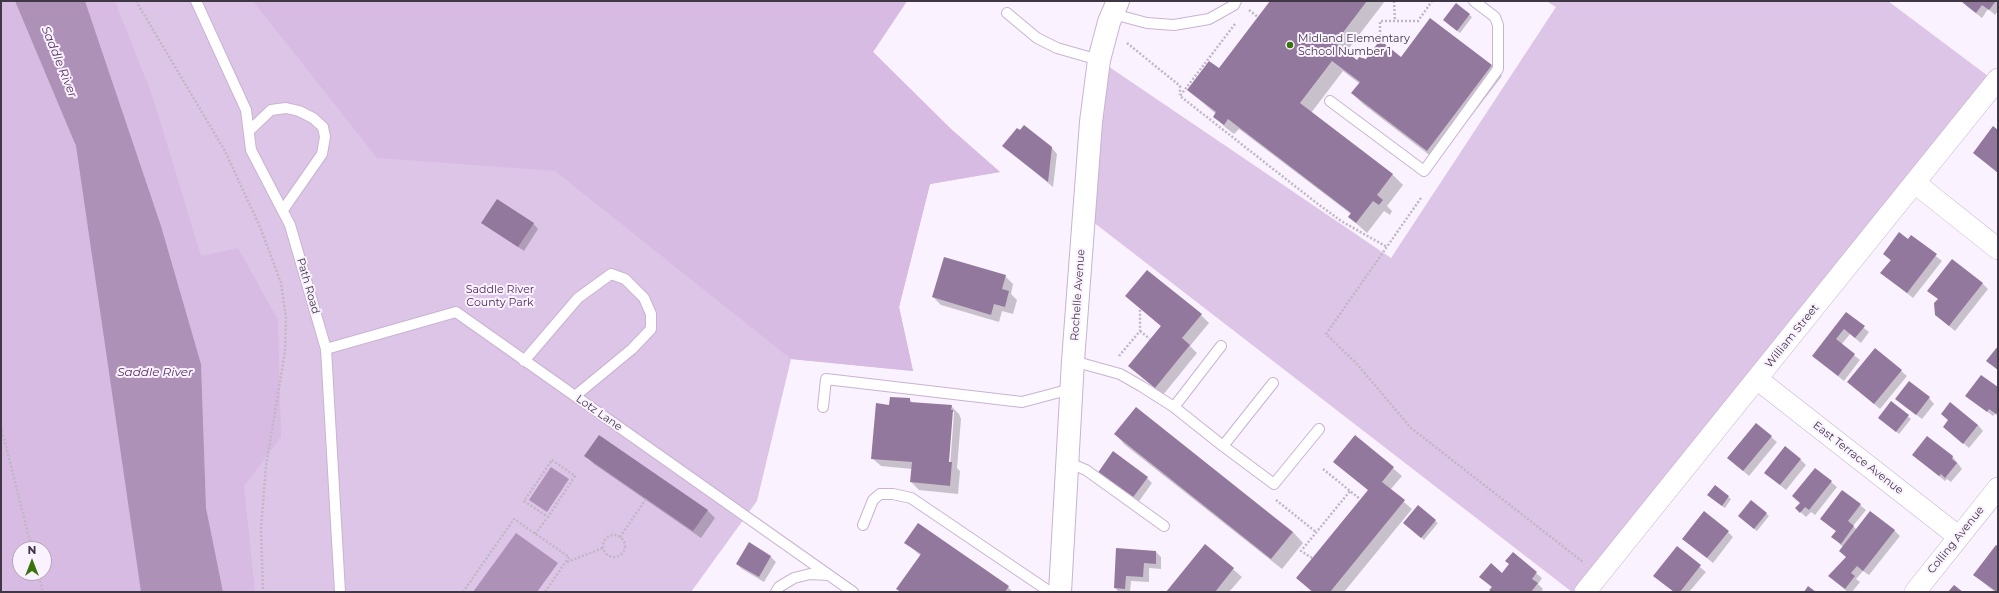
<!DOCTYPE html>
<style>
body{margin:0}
#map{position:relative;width:1999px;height:593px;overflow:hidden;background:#fbf2ff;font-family:Montserrat,sans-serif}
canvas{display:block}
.frame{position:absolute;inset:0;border:2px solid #403744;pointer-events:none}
.north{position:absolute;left:12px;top:541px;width:40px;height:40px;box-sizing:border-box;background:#fbf2ff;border:1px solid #b0a7b4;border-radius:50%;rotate:0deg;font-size:11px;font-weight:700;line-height:16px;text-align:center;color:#403744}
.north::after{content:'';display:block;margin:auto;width:14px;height:18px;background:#37740b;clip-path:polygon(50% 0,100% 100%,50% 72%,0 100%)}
</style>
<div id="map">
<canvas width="1999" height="593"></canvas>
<div class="frame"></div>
<div class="north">N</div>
</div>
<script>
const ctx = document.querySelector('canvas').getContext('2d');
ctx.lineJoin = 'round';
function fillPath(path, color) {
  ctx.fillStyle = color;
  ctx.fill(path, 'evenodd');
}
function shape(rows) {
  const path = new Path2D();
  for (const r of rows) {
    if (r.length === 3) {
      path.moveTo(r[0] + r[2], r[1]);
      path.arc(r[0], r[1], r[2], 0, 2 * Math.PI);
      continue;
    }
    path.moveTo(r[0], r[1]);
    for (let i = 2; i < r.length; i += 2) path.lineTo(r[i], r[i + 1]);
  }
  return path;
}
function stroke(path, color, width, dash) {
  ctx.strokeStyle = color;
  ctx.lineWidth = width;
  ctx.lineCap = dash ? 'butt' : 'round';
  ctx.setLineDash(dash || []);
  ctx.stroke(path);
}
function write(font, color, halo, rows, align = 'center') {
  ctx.font = font + ' Montserrat,sans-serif';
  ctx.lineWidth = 4;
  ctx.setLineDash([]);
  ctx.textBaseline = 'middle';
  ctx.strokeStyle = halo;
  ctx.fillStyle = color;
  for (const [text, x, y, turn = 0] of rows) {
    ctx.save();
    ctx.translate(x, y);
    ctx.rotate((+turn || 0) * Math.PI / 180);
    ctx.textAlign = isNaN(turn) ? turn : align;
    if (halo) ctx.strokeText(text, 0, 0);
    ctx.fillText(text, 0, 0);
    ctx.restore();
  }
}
const green = shape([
 [1,1,907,1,873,52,951,129,1000,172,930,184,899,307,913,371,791,359,757,501,691,592,1,592],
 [20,549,44,549,44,573,20,573],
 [1546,1,1888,1,1996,82,1585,592,1572,592,1084,215,1099,60,1391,258,1556,7]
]);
const forest = shape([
 [1,1,15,1,76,146,141,592,1,592],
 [20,549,44,549,44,573,20,573],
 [85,1,115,1,153,98,201,256,238,248,278,320,281,437,244,486,255,592,223,592,206,508,201,364,161,226],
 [253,1,907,1,873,52,951,129,1000,172,930,184,899,307,913,371,791,359,555,171,377,158]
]);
const water = shape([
 [15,1,85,1,161,226,201,364,206,508,223,592,141,592,76,146],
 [551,467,569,479,547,512,529,500],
 [516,533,558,563,537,592,473,592]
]);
const shadow = shape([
 [1272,1,1385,1,1346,52,1358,61,1401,58,1430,20,1492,66,1502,76,1437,161,1363,104,1352,93,1360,84,1343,71,1311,113,1393,175,1403,185,1387,206,1392,211,1390,215,1384,211,1367,233,1349,217,1351,214,1239,129,1234,134,1225,127,1214,116,1216,114,1188,90,1219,70],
 [1964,1,1998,1,1998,11,1995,15,1988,9,1982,18,1969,8,1963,2],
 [1456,4,1472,17,1460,33,1447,23],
 [1994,128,1998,131,1998,173,1974,153],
 [1003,146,1052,148,1057,154,1053,187],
 [482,223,533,223,538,229,524,251],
 [1911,236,1942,261,1913,298,1882,273,1891,261,1884,254,1908,240],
 [1005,276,1013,284,1011,294,1017,300,1013,314,1002,311,999,322,941,305,933,297],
 [1982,283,1988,289,1955,331,1936,315],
 [1126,296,1201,315,1209,323,1190,346,1197,353,1163,395,1129,366,1161,326],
 [1846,314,1869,332,1861,343,1850,334,1841,345,1860,360,1844,381,1813,356],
 [1901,371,1907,376,1880,409,1848,382],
 [1998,388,1998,416,1995,414,1993,416,1967,396],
 [1929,398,1934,404,1922,419,1902,404],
 [909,399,913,403,951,406,959,414,961,419,957,468,960,471,958,494,919,490,911,482,912,469,881,466,872,458],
 [952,412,954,412,950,467,948,466],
 [1891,402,1911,419,1899,434,1882,420],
 [1978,425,1983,431,1969,448,1944,427],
 [1115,434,1293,532,1303,543,1282,569,1125,445],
 [1355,436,1402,476,1390,490,1412,509,1344,592,1312,592,1297,578,1369,491,1334,461],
 [1771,437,1777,442,1749,476,1734,463],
 [1913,455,1953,457,1962,469,1951,482,1947,479,1945,481],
 [586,456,707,510,715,518,701,538,594,464],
 [1800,459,1806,465,1786,490,1765,473],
 [1147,478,1152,483,1137,504,1103,479],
 [1831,482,1837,487,1815,515,1811,512,1806,517,1796,508],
 [1715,487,1731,499,1725,508,1711,498],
 [1751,501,1769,516,1757,531,1742,519],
 [1860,505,1866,510,1853,526,1857,530,1894,530,1900,536,1869,575,1863,571,1856,579,1860,582,1852,592,1848,592,1829,576,1847,557,1843,547,1832,537,1837,532,1827,524],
 [1435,521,1438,523,1424,540,1407,525],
 [1728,532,1733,537,1713,563,1689,544],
 [906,543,1008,587,1013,592,901,592,898,589,921,556],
 [749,544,771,557,776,562,764,582,742,569,737,564],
 [1205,545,1242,577,1229,592,1167,592],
 [1996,546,1998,548,1998,592,1995,592,1974,575],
 [1677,548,1706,572,1689,592,1674,592],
 [1117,549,1156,552,1161,557,1161,569,1149,568,1149,582,1131,581,1130,592,1119,592,1115,588],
 [1513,554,1542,578,1538,584,1543,589,1541,592,1493,592,1492,587,1481,577,1503,574,1510,565]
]);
const building = shape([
 [1270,1,1367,1,1335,43,1357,60,1359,57,1366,59,1380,40,1401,57,1430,18,1492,65,1427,151,1351,93,1360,82,1332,61,1300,103,1393,174,1377,195,1383,200,1379,205,1373,201,1356,223,1348,217,1351,213,1228,119,1224,125,1213,117,1216,112,1187,90,1209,61,1219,68],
 [1963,1,1996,1,1989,10,1982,5,1976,13,1962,2],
 [1456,3,1470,14,1457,31,1443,20],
 [1024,125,1052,147,1048,182,1002,146,1017,128,1020,130],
 [1993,126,1998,130,1997,172,1973,153],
 [497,199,534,223,518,247,481,223],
 [1899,232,1908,239,1911,235,1937,254,1907,293,1880,273,1891,260,1883,254],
 [944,257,1006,275,1002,289,1009,291,1005,307,994,304,991,315,932,297],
 [1952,259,1983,283,1949,326,1935,315,1934,303,1938,299,1927,291],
 [1147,270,1202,314,1182,338,1190,345,1155,388,1128,366,1161,326,1125,296],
 [1846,312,1865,326,1855,338,1844,329,1836,339,1855,354,1838,376,1812,356],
 [1998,346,1998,370,1986,361],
 [1875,348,1902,370,1874,404,1847,382],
 [1981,375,1998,387,1998,411,1996,414,1989,409,1987,412,1965,396],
 [1909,381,1930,397,1916,415,1895,399],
 [890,397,910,398,910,402,952,405,951,410,953,410,949,462,952,462,950,486,910,482,912,462,871,459,876,403,889,405],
 [1891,401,1909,415,1896,432,1878,418],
 [1950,402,1978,425,1963,444,1943,427,1948,420,1941,414],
 [1136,407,1293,532,1271,559,1114,434],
 [1756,423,1772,436,1743,471,1727,458],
 [599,435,708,510,693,531,584,456],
 [1355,435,1394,467,1382,482,1405,500,1330,592,1313,592,1296,578,1368,490,1333,462],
 [1927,436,1953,456,1952,459,1957,463,1945,478,1941,474,1939,476,1912,455],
 [1785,446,1801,459,1780,485,1764,473],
 [1113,451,1148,477,1131,500,1097,474],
 [1815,468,1832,481,1809,510,1805,507,1800,513,1795,508,1800,503,1792,496],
 [1715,485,1729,496,1722,506,1707,495],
 [1842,490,1861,504,1848,521,1854,526,1841,544,1831,537,1836,531,1820,519],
 [1751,500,1767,513,1754,529,1738,516],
 [1418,505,1436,520,1421,538,1403,523],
 [1704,511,1729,531,1707,558,1682,539],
 [1870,511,1895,530,1863,571,1857,566,1851,573,1855,576,1845,589,1828,576,1846,557,1839,551],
 [918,523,1009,586,1005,592,901,592,896,589,921,554,904,543],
 [749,542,771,556,759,577,736,564],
 [1205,544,1234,568,1215,592,1166,592],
 [1996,545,1998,546,1997,592,1973,575],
 [1677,546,1701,565,1680,592,1674,592,1653,576],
 [1116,548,1156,551,1156,564,1144,563,1143,577,1126,576,1125,589,1114,588],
 [1513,552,1537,572,1532,579,1538,583,1531,592,1492,592,1489,590,1492,587,1479,577,1491,563,1502,573,1509,564,1505,561],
 [1954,585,1963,592,1948,592],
 [1808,586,1816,592,1804,592]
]);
const path = shape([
 [136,1,225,151,260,227,281,283,286,318,285,352,266,466,261,528,263,592],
 [1394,1,1395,21],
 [1249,10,1258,17],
 [1235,24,1180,96,1314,201,1341,221,1387,247],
 [1380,40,1380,21,1418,21,1432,1],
 [1127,43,1180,86,1180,95],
 [1421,198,1326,334,1357,364,1411,428,1583,562],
 [1140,331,1150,339],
 [1119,356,1140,331,1140,308],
 [1,427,32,549],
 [552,460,575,476,548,517,524,501,552,460],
 [1323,469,1360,499],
 [1276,500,1316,532],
 [535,534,548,517],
 [614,546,11],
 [620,537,646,499],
 [1312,558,1301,551,1350,491],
 [567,562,603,548],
 [38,573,43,592],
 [463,592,514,519,569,557,545,592]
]);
const lane = shape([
 [196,1,246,110,251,150,290,225,326,349,340,592],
 [1007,13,1037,38,1057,48,1099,60],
 [1113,14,1147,23,1174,25,1209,19,1234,5,1236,1],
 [1330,101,1424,171,1498,69,1498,25,1495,17,1474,1],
 [249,131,271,110,286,108,299,111,313,118,323,127,325,137,322,154,283,210],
 [326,349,456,312,853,592],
 [524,361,578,298,611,274,625,279,644,298,651,314,651,329,632,349,575,396],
 [1073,361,1120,374,1141,386,1174,407,1223,446,1274,484,1319,429],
 [823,407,826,379,1022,402,1071,389],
 [1174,407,1221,346],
 [1223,446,1273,383],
 [1067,462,1086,470,1164,526],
 [863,525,873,500,880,494,893,494,911,498,1050,592],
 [776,592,779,587,794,578,810,574,829,575]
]);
const street = shape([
 [1915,183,1998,249],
 [1757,379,1959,537],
 [1585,592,1998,79],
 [1915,592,1998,488]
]);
const secondary = shape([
 [1060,592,1073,361,1091,122,1099,60,1109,22,1118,1]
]);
const markers = [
 [1290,45,4,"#37740b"]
];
const poiNames = [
 ["Midland Elementary",1298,39],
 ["School Number 1",1298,52]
];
const streetNames = [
 ["Path Road",308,286,74],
 ["Rochelle Avenue",1078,295,-86],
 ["William Street",1792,336,-51],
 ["Lotz Lane",599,413,35],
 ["East Terrace Avenue",1858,458,38],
 ["Colling Avenue",1956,540,-51]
];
const parkNames = [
 ["Saddle River",500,290],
 ["County Park",500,303]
];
const waterNames = [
 ["Saddle River",59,62,68],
 ["Saddle River",155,372]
];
fillPath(green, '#ddc5e7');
fillPath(forest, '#d8bbe3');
fillPath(water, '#ad91b7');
fillPath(shadow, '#0003');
fillPath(building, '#92789d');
stroke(lane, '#c9b3d2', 12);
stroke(street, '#c9b3d2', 22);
stroke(secondary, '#c9b3d2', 24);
stroke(path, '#c0b7c4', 2.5, [2, 2]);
stroke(lane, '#fff', 10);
stroke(street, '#fff', 21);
stroke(secondary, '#fff', 22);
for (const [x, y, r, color] of markers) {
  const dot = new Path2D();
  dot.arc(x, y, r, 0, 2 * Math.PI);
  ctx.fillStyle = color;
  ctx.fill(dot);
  stroke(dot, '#fbf2ff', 1.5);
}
write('11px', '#403744', '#fbf2ff', poiNames, 'left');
write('11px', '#403744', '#fbf2ff', streetNames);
write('11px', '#502b5d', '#fbf2ff', parkNames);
write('italic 12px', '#573264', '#fbf2ff', waterNames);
</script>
